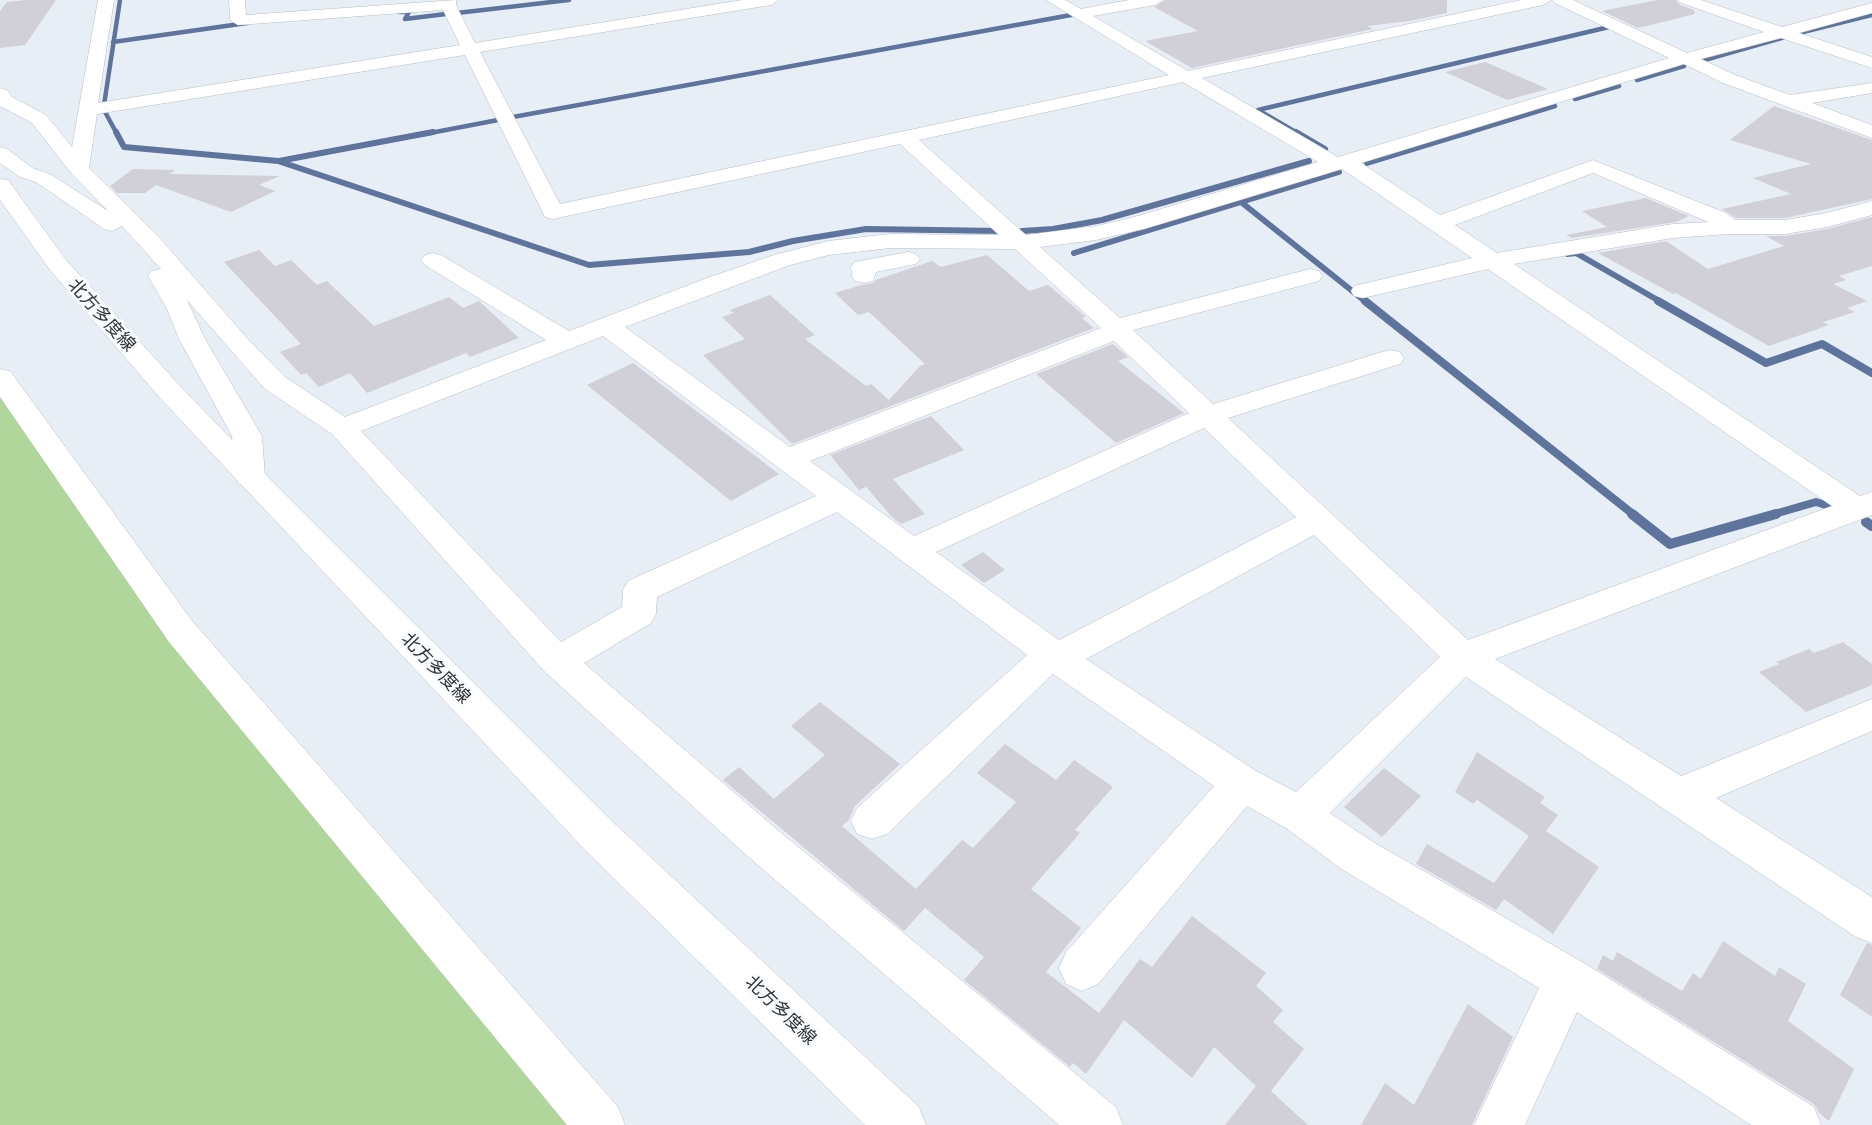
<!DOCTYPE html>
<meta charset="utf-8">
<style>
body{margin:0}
canvas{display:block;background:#e8eef5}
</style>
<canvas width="1872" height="1125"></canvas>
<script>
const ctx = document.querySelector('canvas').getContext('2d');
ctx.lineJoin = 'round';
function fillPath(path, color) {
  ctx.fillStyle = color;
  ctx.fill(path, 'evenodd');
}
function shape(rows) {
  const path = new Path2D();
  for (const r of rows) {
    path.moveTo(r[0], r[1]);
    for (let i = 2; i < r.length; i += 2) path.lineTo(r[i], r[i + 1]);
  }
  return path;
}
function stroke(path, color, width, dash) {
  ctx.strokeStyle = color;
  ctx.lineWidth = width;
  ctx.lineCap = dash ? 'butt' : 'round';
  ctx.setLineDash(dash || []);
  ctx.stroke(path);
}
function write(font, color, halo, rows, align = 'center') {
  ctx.font = font + ' Ubuntu,"Noto Sans JP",sans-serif';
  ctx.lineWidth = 6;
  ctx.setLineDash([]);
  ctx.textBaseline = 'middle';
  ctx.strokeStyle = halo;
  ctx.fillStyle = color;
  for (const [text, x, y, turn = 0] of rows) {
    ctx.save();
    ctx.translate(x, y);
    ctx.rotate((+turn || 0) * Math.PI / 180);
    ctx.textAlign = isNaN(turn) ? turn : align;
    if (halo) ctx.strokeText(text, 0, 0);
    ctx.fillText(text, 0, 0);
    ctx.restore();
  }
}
const green = shape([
 [0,395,575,1125,0,1125]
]);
const streamFar3 = shape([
 [399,12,409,12,405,19,446,14],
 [457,13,569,0],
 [1799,33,1872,15],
 [113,42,247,23],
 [1701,61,1785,37],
 [1637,80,1684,66],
 [1575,99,1619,86],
 [104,105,120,0],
 [104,110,117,134],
 [513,117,1071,15],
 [425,134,498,120],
 [1299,134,1258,110,1609,27],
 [1464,134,1555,106]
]);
const streamFar2 = shape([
 [116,132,124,147,278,161,589,265,749,252,793,241,866,229,1002,231],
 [1296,132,1325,149],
 [279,161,433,132],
 [1367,163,1469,132],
 [1339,172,1241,202,1366,302],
 [1022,231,1053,229,1102,220,1309,161],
 [1074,253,1241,202],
 [1567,254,1576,253,1661,302]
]);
const streamFar1 = shape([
 [1365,301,1634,515],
 [1658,301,1766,363,1822,344,1872,373],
 [1771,515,1816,502,1829,506]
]);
const stream = shape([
 [1632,514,1670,544,1776,514],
 [1866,522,1872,526]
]);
const building = shape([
 [26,0,56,0,25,45,0,48,0,11,7,2],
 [1165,0,1447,0,1447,13,1410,21,1367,26,1373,29,1192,68,1145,41,1198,31,1154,7],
 [1657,0,1676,0,1680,5,1694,10,1695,14,1638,28,1602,11],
 [1485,62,1548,89,1507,100,1445,72],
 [1774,106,1872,140,1872,199,1785,218,1736,218,1722,209,1791,194,1753,178,1811,164,1730,140],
 [133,169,175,170,170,174,280,176,259,185,275,191,231,212,156,185,145,193,117,193,110,186],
 [1646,198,1689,216,1676,222,1572,238,1566,235,1607,227,1582,211],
 [1872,217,1872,266,1839,276,1846,280,1833,284,1867,301,1847,308,1855,312,1823,322,1829,325,1769,346,1676,293,1673,294,1598,253,1666,241,1708,269,1784,246,1766,236,1785,236,1827,229],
 [259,250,275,266,291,260,317,285,327,281,374,326,449,297,463,308,479,301,519,338,470,357,466,353,367,393,350,373,319,387,306,373,301,375,280,352,301,344,224,262],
 [987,255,1029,291,1048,285,1086,317,1082,318,1094,328,792,444,703,355,745,339,722,317,734,313,730,310,770,295,815,335,805,339,866,386,871,384,889,400,920,366,925,364,869,312,858,315,835,293,861,285,873,283,876,280,932,261,941,267],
 [1113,344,1128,357,1118,361,1184,413,1116,443,1036,374],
 [633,363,779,474,731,501,587,385],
 [931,416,964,450,893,479,925,514,901,524,892,517,866,487,859,490,830,455],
 [983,552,1005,570,984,583,961,565],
 [1843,642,1872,664,1872,685,1806,712,1759,672,1779,664,1776,662,1809,649,1814,653],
 [820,702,900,764,855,806,849,820,842,826,916,889,962,840,973,848,1016,802,977,773,1005,744,1056,780,1074,760,1113,787,1075,830,1080,833,1031,889,1081,928,1046,972,1099,1013,1140,959,1152,967,1192,916,1266,973,1256,986,1283,1010,1273,1022,1304,1049,1271,1091,1308,1125,1225,1125,1256,1086,1214,1047,1192,1078,1124,1020,1086,1074,1073,1063,1070,1067,964,980,984,957,925,908,904,931,723,780,739,767,774,799,825,755,791,726],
 [1477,752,1545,797,1540,803,1558,815,1546,831,1599,867,1553,934,1504,899,1496,910,1416,864,1427,844,1494,883,1529,836,1477,800,1473,804,1455,792],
 [1384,768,1421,796,1382,837,1344,807],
 [1723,941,1775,976,1779,967,1806,984,1788,1021,1854,1069,1829,1121,1819,1113,1815,1105,1597,969,1603,955,1613,961,1617,952,1682,991,1693,973,1701,979],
 [1867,943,1872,945,1872,1017,1840,995],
 [1468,1004,1513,1037,1472,1125,1361,1125,1385,1083,1414,1105]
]);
const minor = shape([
 [98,0,114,0,98,103,460,45,443,10,238,25,230,20,229,0,245,0,246,15,456,0,456,5,475,43,742,0,779,0,771,5,480,52,560,204,1169,75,1046,0,1065,0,1081,9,1129,0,1163,0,1155,5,1093,16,1188,71,1521,0,1551,0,1543,5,1202,78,1338,157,1669,58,1555,3,1552,0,1573,0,1687,53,1764,32,1681,3,1678,0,1701,0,1782,27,1872,3,1872,13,1799,33,1872,57,1872,68,1781,38,1701,59,1735,75,1790,95,1872,83,1872,93,1812,103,1872,125,1872,138,1723,83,1684,64,1361,163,1440,215,1593,160,1726,213,1735,220,1785,220,1826,213,1872,201,1872,215,1827,227,1785,234,1729,234,1673,238,1514,264,1860,496,1872,492,1872,515,1495,659,1681,776,1872,699,1872,731,1716,798,1872,897,1872,943,1856,937,1466,677,1330,813,1373,842,1584,963,1814,1107,1821,1125,1751,1125,1577,1012,1525,1125,1474,1125,1539,988,1343,870,1286,828,1247,806,1098,984,1082,991,1066,984,1059,968,1066,952,1214,786,1053,674,887,834,872,839,857,834,851,821,857,808,1027,655,837,512,657,597,656,614,651,623,584,663,774,827,1116,1107,1123,1125,1059,1125,744,853,544,671,332,434,265,389,187,300,205,339,262,436,265,477,261,484,250,487,239,484,235,477,232,436,179,339,167,309,148,276,151,271,161,269,122,226,112,231,104,229,36,182,20,177,0,163,0,147,7,149,34,169,50,174,108,211,71,173,32,123,0,106,0,88,7,90,12,97,46,115,72,147,98,0],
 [465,55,545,217,553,219,900,144,999,235,890,234,828,241,774,255,707,278,569,331,441,255,433,253,425,255,421,260,425,265,546,340,345,417,285,377,246,337,157,235,89,168,97,114,465,55],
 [1183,82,1318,162,1131,218,1096,226,1026,235,919,140,1183,82],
 [1342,169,1472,258,1354,286,1351,291,1354,296,1363,298,1488,269,1832,506,1468,640,1228,418,1400,364,1404,358,1400,352,1391,350,1382,352,1213,404,1133,330,1319,281,1322,276,1319,271,1310,269,1120,318,1040,247,1096,240,1144,229,1342,169],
 [1593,173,1708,222,1673,224,1497,253,1455,225,1593,173],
 [890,248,1015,249,1101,328,790,447,625,327,790,265,829,255,890,248],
 [603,336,816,496,628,581,623,590,622,607,561,642,361,431,603,336],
 [1114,341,1189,413,914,536,810,461,1114,341],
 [1204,428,1296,517,1059,640,936,552,1204,428],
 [1314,535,1440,657,1296,792,1256,771,1086,659,1314,535],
 [908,252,916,254,920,259,916,264,876,272,873,281,864,283,855,281,852,276,851,267,855,262,908,252],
 [0,369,10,371,193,622,618,1107,625,1125,567,1125,169,642,0,397,0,369]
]);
const major = shape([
 [0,179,8,180,66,260,180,386,261,470,615,824,919,1107,926,1125,865,1125,585,850,160,398,50,270,0,200,0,179]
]);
const streetNames = [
 ["北方多度線",102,315,48],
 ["北方多度線",436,668,46],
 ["北方多度線",781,1010,44]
];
fillPath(green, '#b1d69b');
stroke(streamFar3, '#5f749d', 4.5);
stroke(streamFar2, '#5f749d', 6);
stroke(streamFar1, '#5f749d', 8);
stroke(stream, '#5f749d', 10);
fillPath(building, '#d1cfd8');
stroke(minor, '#b7bdc4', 1);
stroke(major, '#b7bdc4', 1);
fillPath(minor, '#fff');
fillPath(major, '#fff');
write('18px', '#303235', '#f8fbfe', streetNames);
</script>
